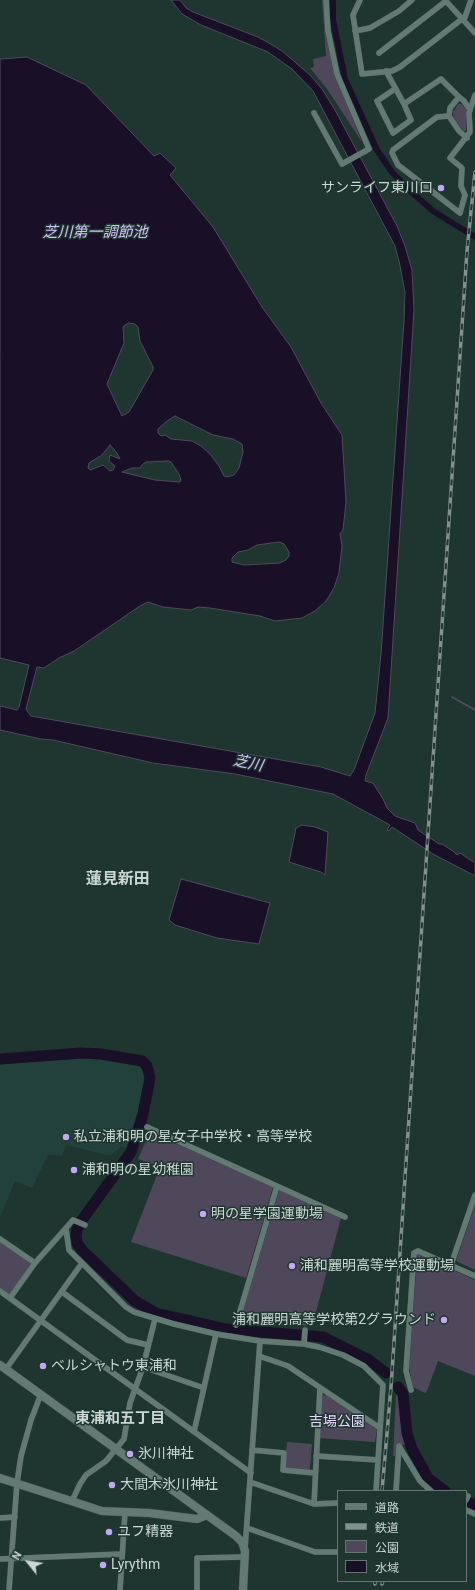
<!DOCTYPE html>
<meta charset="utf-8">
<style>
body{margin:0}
#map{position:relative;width:475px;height:1590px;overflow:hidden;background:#1f352f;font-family:Roboto,"Noto Sans JP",sans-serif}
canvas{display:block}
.legend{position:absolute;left:337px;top:1490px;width:130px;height:92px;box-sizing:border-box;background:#1f352f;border:1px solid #637671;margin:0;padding:5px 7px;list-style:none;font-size:12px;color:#cad7d3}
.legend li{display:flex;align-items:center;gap:8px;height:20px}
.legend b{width:20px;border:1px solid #637671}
.north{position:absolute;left:8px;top:1542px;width:40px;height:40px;-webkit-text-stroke:3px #1f352f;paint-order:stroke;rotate:300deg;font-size:11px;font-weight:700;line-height:16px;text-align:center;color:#cad7d3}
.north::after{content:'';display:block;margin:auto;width:14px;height:18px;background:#cad7d3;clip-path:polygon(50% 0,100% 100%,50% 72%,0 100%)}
</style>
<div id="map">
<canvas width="475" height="1590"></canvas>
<ul class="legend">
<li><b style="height:5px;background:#627a73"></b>道路</li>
<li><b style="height:5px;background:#81928d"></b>鉄道</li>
<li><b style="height:11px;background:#4f485b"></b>公園</li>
<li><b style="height:11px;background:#191027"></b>水域</li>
</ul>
<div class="north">N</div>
</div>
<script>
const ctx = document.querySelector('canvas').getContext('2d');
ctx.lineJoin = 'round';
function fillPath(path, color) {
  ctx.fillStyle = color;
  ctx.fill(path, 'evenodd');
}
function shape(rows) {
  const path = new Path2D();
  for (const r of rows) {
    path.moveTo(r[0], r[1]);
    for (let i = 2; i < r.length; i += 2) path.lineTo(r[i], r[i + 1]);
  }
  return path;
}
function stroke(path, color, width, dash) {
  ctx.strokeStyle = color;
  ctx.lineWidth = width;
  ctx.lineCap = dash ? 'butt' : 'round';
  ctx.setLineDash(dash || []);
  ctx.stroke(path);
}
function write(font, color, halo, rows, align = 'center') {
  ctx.font = font + ' Roboto,"Noto Sans JP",sans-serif';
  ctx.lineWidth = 3;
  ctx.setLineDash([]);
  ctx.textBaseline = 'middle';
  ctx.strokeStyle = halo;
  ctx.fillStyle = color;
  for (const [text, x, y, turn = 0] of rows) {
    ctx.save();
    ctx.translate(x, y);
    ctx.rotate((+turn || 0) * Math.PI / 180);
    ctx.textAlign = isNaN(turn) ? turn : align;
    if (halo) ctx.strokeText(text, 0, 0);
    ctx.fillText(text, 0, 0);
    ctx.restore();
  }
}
const built = shape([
 [92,1056,137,1063,141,1066,145,1071,141,1109,136,1129,128,1149,122,1146,113,1154,106,1155,66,1145,62,1156,48,1155,32,1188,15,1181,0,1218,0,1062]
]);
const green = shape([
 [322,0,324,0,325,31,334,72,362,142,327,89,310,68,314,67,313,59,326,56],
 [458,104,462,104,466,110,466,131,464,131,461,128,454,118,453,112],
 [150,1132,273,1187,246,1278,131,1242,160,1167,138,1159],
 [279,1190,341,1218,312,1327,242,1314],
 [475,1205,475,1270,456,1261],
 [0,1242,30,1263,31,1266,10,1294,7,1294,0,1288],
 [418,1254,475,1280,475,1376,438,1361,427,1391,425,1393,413,1387,409,1368,417,1256],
 [396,1394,399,1396,401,1423,406,1445,397,1444,395,1456,393,1456],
 [326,1395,377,1430,375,1442,319,1438,322,1396],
 [287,1442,312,1444,310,1468,309,1470,287,1468,285,1466]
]);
const water = shape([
 [171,0,180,0,186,8,193,12,258,37,269,43,282,51,310,75,322,89,335,110,397,226,405,246,412,270,414,310,388,718,366,775,365,781,373,783,383,799,387,808,395,816,415,823,418,830,439,844,442,844,453,851,457,855,460,853,475,863,475,876,433,854,392,827,389,831,387,830,390,825,333,794,235,774,153,763,53,740,41,739,0,730,0,706,17,710,19,707,29,665,0,658,0,59,27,57,86,85,154,156,160,153,176,168,170,175,213,227,262,307,291,347,321,403,342,435,346,502,343,530,340,534,342,546,339,573,334,588,326,601,315,611,302,618,275,621,260,616,210,608,198,607,191,610,163,607,148,602,140,606,74,651,59,658,44,668,37,667,26,709,28,712,31,716,321,767,350,776,354,770,375,713,381,654,404,320,405,292,399,261,395,246,313,91,292,69,268,52,201,25,182,14,171,0],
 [129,323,135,324,138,327,140,341,153,367,153,370,129,412,122,416,107,384,124,343,123,327,125,325,129,323],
 [175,416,213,435,233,439,242,444,243,452,239,468,234,475,227,477,224,476,219,466,210,454,201,446,192,441,171,439,165,435,161,436,158,433,158,429,167,421,175,416],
 [110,445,117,453,120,459,110,455,109,461,115,466,113,470,110,471,103,465,90,470,88,468,89,463,102,455,110,445],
 [168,461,171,462,179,474,181,480,180,482,155,480,122,472,132,468,140,468,143,464,146,462,168,461],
 [279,542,284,544,289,552,289,556,286,560,280,563,244,565,232,562,232,558,238,552,248,550,257,545,279,542],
 [302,825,315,827,328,832,325,875,321,872,289,862,296,828,302,825],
 [181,879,270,903,259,944,217,938,175,925,169,920,181,879]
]);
const stream = shape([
 [452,697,475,710]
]);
const canal = shape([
 [333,0,333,20,345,79,377,150,391,171,408,189,433,211,475,237]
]);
const river = shape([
 [0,1059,82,1053,101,1054,142,1061,147,1066,150,1078,143,1114,131,1152,82,1220,77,1229,76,1236,77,1243,82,1250,135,1301,156,1313,226,1329,323,1337,369,1360,386,1373],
 [398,1387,403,1394,407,1433,412,1449,428,1478,445,1491],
 [466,1501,475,1505]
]);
const street = shape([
 [360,0,353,15,362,74,392,71,400,67,462,19],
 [445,0,475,33],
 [464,20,471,0],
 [355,31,370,28,399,11,412,0],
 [379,53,446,1],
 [386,71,404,104,411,120,393,133,377,101,395,89],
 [404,104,441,79,459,97],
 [314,113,342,164,369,149,337,74,328,31,326,0],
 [449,116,437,117,393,150,392,153,398,165,402,168,460,213,465,195,461,186,462,168,450,158,470,132,469,113,475,95],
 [467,138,459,131,449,116,450,108,459,97,464,101,470,110],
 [147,1127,345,1217],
 [66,1229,69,1250,126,1307,134,1312,174,1324,216,1334,260,1341,304,1344,319,1347,343,1355,364,1366,383,1385,376,1491],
 [0,1239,35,1263],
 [451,1265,475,1195],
 [0,1291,251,1473],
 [62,1292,127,1340,148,1345],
 [10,1298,35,1263,73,1220,85,1225],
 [236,1325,277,1186],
 [304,1344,305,1330],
 [259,1356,288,1366,380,1428],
 [143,1367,204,1388],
 [6,1369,82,1263],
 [411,1390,406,1371,414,1253,418,1251,475,1276],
 [194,1432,216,1334],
 [399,1446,420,1481,431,1491],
 [252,1450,284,1453,283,1470,315,1473],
 [316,1456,378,1460],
 [250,1482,314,1504,338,1503],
 [396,1491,399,1446],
 [466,1500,468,1496],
 [72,1501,80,1484,86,1475,106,1461,124,1439,130,1403,143,1367,155,1319],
 [314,1504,320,1388],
 [466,1510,475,1514],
 [0,1518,15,1517],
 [247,1528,315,1552,338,1552],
 [245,1549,260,1341],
 [0,1559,122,1554],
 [9,1590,17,1483,21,1456,31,1420,41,1394],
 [120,1590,125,1512],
 [197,1590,197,1558,245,1557]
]);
const secondary = shape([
 [0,1365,236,1536,242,1542,245,1551,243,1590],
 [0,1478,102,1511,149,1513,197,1519,207,1515]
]);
const rail = shape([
 [382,1491,391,1387,467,251,475,172],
 [375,1584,375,1581],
 [382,1584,383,1581]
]);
const markers = [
 [441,188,4,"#c2a7f2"],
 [66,1137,4,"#c2a7f2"],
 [74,1170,4,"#c2a7f2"],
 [203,1214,4,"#c2a7f2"],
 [292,1266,4,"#c2a7f2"],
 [444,1320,4,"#c2a7f2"],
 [43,1366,4,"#c2a7f2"],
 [130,1454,4,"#c2a7f2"],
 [112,1485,4,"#c2a7f2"],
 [109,1532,4,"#c2a7f2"],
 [103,1565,4,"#c2a7f2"]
];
const poiNames = [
 ["サンライフ東川口",433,188,"right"],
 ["私立浦和明の星女子中学校・高等学校",74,1137],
 ["浦和明の星幼稚園",82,1170],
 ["明の星学園運動場",211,1214],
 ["浦和麗明高等学校運動場",300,1266],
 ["浦和麗明高等学校第2グラウンド",436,1320,"right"],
 ["ベルシャトウ東浦和",51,1366],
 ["氷川神社",138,1454],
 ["大間木氷川神社",120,1485],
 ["ユフ精器",117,1532],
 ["Lyrythm",111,1565]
];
const parkNames = [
 ["吉場公園",337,1422]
];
const waterNames = [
 ["芝川第一調節池",95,233],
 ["芝川",248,764,11]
];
const neighbourhoodNames = [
 ["東浦和五丁目",120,1419]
];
const quarterNames = [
 ["蓮見新田",118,880]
];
fillPath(built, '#22413a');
fillPath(green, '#4f485b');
fillPath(water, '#191027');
stroke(water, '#4e4c5b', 1);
stroke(stream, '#4e4c5b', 2);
stroke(canal, '#191027', 6);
stroke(river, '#191027', 11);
stroke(street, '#3e504c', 6);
stroke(secondary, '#3e504c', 9);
stroke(street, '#627a73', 5.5);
stroke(secondary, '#627a73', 8);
stroke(rail, '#81928d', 3.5);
stroke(rail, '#1f352f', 2, [6]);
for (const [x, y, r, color] of markers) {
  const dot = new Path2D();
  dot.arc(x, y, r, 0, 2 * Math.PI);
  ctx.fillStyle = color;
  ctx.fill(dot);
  stroke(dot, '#1f352f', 1.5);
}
write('14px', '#cad7d3', '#1f352f', poiNames, 'left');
write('14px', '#e7ddfe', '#1f352f', parkNames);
write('italic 15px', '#d4c2f8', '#1f352f', waterNames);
write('bold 15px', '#cad7d3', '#1f352f', neighbourhoodNames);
write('bold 16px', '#cad7d3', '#1f352f', quarterNames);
</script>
